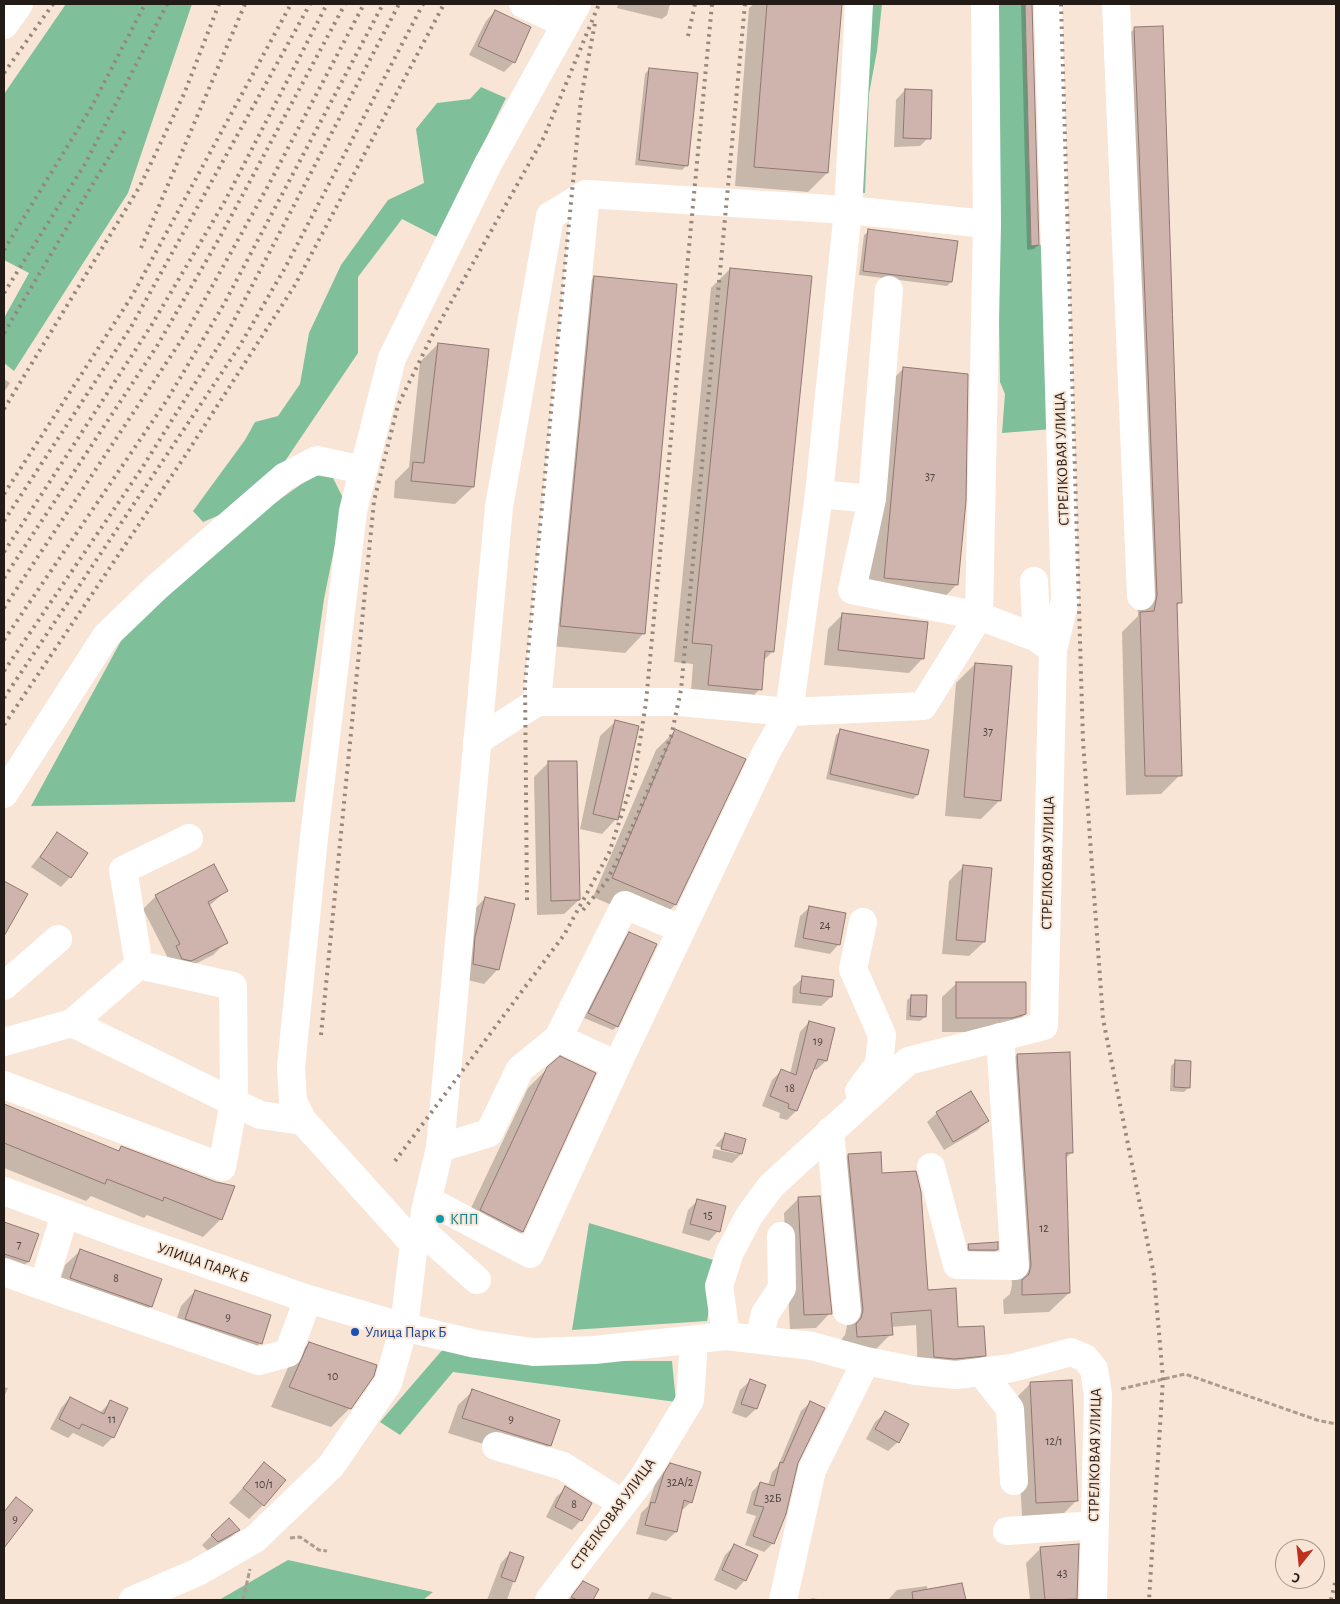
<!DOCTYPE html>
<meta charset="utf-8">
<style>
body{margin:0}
#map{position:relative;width:1340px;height:1604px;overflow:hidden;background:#f9e5d5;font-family:"Alegreya Sans",sans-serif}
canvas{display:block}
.frame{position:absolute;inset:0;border:5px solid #231c16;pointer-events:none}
.north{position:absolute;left:1275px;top:1539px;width:50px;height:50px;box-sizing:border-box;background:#f9e5d5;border:1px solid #a39589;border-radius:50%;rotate:196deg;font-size:14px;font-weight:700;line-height:20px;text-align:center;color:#231c16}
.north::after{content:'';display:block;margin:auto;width:18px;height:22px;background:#be311f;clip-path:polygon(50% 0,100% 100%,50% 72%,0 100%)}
</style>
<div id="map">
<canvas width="1340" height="1604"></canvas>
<div class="frame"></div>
<div class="north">С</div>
</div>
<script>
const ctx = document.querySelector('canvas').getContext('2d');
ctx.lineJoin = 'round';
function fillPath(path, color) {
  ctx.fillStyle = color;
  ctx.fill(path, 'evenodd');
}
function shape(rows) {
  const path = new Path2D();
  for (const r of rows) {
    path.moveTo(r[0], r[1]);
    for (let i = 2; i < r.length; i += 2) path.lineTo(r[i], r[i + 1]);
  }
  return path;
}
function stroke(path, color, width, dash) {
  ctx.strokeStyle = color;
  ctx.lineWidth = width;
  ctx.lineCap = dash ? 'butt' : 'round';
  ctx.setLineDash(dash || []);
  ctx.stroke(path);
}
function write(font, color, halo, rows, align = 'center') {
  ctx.font = font + ' "Alegreya Sans",sans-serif';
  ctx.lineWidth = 4;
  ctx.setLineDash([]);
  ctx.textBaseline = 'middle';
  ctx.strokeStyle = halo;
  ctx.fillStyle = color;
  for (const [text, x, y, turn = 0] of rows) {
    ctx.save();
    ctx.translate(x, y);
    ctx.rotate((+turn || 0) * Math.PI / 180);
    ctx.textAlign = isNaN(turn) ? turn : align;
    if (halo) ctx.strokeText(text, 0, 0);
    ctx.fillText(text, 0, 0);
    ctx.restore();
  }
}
const forest = shape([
 [66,4,192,4,128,193,14,371,4,363,4,318,29,273,4,260,4,94],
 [867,4,882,4,877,51,869,94,865,193,852,192],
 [994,4,1025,4,1031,245,1042,245,1053,429,1002,433,1005,394,1000,382],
 [481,87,506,98,437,237,402,219,358,277,358,353,281,467,236,508,203,522,193,511,245,440,255,422,278,416,300,384,309,333,341,265,388,200,424,183,416,129,437,103,470,99],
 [314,475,333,478,344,500,324,599,295,802,31,806,122,639,202,555],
 [589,1223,717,1261,707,1321,572,1330],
 [444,1348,548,1361,672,1361,676,1402,453,1372,400,1435,380,1422],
 [288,1560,433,1592,423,1600,219,1600]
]);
const shadow = shape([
 [618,4,670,4,667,15,662,19,617,8],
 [754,4,840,4,827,173,808,192,735,186,749,8],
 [1021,4,1031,4,1038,245,1034,249,1027,250],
 [495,11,514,62,504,72,469,55,486,21],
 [1135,28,1180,602,1176,607,1180,775,1161,794,1126,795,1122,632,1138,616,1116,47],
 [649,69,687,165,682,170,635,165,645,74],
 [905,90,929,137,920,146,894,147,896,100],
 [869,231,951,282,947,286,859,275,864,235],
 [730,269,773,651,763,661,760,689,741,708,690,704,693,664,674,662,711,288],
 [594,277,644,633,625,653,541,645,575,297],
 [438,344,473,487,455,504,394,498,395,481,409,467,420,362],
 [903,369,957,584,938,604,865,597,884,388],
 [4,379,10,383,4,392],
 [842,615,923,658,909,673,824,665,828,629],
 [975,664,1000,800,981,819,945,816,956,683],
 [615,722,616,819,602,834,580,829,600,736],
 [675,731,744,760,675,905,656,924,593,897,656,750],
 [841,731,917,795,913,799,826,779,836,735],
 [549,762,579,900,564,914,537,915,534,777],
 [57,834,70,877,61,887,31,867],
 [963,867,984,942,969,956,942,954,949,881],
 [4,882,26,895,4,934],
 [226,891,208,907,226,942,213,955,177,973,164,960,167,956,143,909,156,896],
 [485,898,498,969,484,984,459,978,471,913],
 [810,907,839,944,830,954,794,947,800,916],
 [629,933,617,1026,613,1030,584,1018,625,938],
 [803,978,832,981,831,997,821,1006,792,1003,793,987],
 [957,983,1025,1014,1010,1029,996,1032,942,1032,942,997],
 [912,996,925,1017,920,1021,906,1020,907,1000],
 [809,1022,826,1061,816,1070,812,1069,796,1111,787,1120,779,1118,780,1113,762,1106,772,1080,781,1071,790,1074,800,1032],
 [1017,1055,1072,1152,1065,1159,1069,1293,1049,1312,1004,1314,1003,1300,1010,1294,1012,1285,998,1075],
 [1175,1062,1189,1087,1184,1092,1170,1091,1171,1066],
 [548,1068,595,1073,522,1232,502,1251,461,1229,528,1088],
 [4,1106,118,1151,122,1147,221,1219,203,1237,147,1215,144,1218,91,1196,86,1201,4,1168],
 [937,1113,987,1121,978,1130,944,1150,927,1122],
 [725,1135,741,1154,732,1163,712,1158,714,1149,737,1154,737,1152,715,1146],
 [848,1155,881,1175,926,1291,957,1329,984,1355,968,1371,918,1373,916,1325,891,1327,891,1334,875,1350,840,1341,845,1335,847,1326,833,1171],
 [819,1197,830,1313,816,1328,790,1329,784,1213,798,1199],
 [698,1200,718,1231,709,1241,682,1233,688,1210],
 [4,1223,37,1235,28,1262,13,1276,4,1273],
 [968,1246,997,1250,988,1259,959,1255],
 [80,1251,151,1306,136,1321,56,1292,65,1265],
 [195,1291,260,1343,246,1358,172,1333,181,1306],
 [309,1343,350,1408,331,1427,271,1407,290,1363],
 [750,1381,764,1386,756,1409,746,1418,732,1413,740,1390],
 [1031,1383,1077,1500,1062,1515,1022,1517,1016,1398],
 [4,1387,8,1388,4,1397],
 [473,1391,550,1445,535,1460,448,1433,458,1405],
 [70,1398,100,1413,111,1401,113,1437,103,1447,73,1433,68,1438,50,1429,61,1408],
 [810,1403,797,1463,773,1543,764,1552,745,1545,756,1516,746,1513,752,1492,760,1483,768,1485,772,1472,778,1466,801,1411],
 [885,1413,898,1442,888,1451,866,1439,875,1422],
 [264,1464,263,1505,249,1519,229,1503],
 [670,1464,691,1502,681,1511,676,1532,666,1541,636,1534,641,1513,648,1506,655,1484],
 [566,1488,581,1520,572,1530,546,1517,556,1497],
 [238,1530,229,1539,208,1551,202,1545,212,1535],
 [734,1546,745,1580,736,1590,714,1580,725,1555],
 [1041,1548,1076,1598,1074,1600,1030,1600,1026,1563],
 [510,1553,522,1557,507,1600,487,1600,501,1563],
 [584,1583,597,1589,592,1600,568,1600],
 [927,1586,929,1600,888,1600,897,1590],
 [652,1592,672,1598,671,1600,647,1600],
 [812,1598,823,1600,810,1600]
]);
const building = shape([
 [767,4,842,4,828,173,754,167,767,4],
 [1025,4,1032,4,1039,245,1031,246,1025,4],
 [495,10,531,27,515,63,478,46,495,10],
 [1163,26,1182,603,1177,603,1182,776,1145,776,1140,612,1154,611,1157,595,1134,27,1163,26],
 [649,68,698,73,688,166,639,160,649,68],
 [905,89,932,90,931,139,903,138,905,89],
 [868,229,958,241,952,282,863,271,868,229],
 [730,268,812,276,774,652,765,651,762,690,708,685,712,645,692,643,730,268],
 [594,276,677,284,645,634,560,626,594,276],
 [438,343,489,349,474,487,411,481,413,462,424,463,438,343],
 [903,367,968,374,966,501,958,585,884,578,903,367],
 [842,613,928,622,924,659,838,650,842,613],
 [975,663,1012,666,1001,801,964,797,975,663],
 [615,720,639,726,618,820,593,814,615,720],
 [675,729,746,759,676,905,612,878,675,729],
 [840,729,929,750,918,795,830,774,840,729],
 [548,761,577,761,580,900,551,901,548,761],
 [57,832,88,853,71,878,40,857,57,832],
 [214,864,228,891,208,902,228,943,191,961,182,959,176,946,180,944,155,895,214,864],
 [963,865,992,868,985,942,956,940,963,865],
 [4,881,28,894,4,936,4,881],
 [485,897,515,904,499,970,473,964,475,937,485,897],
 [809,906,846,913,840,945,803,938,809,906],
 [629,932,657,944,618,1027,588,1013,629,932],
 [802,976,834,980,832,997,800,993,802,976],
 [956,982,1026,982,1026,1014,1012,1018,956,1018,956,982],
 [911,995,927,995,926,1017,910,1016,911,995],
 [809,1021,835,1028,827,1061,818,1059,797,1111,788,1108,789,1104,770,1096,781,1069,796,1075,809,1021],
 [1070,1052,1073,1153,1066,1153,1070,1293,1022,1295,1022,1280,1029,1274,1031,1265,1017,1054,1070,1052],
 [560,1056,596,1073,523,1232,480,1210,547,1067,560,1056],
 [1175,1060,1191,1061,1190,1088,1174,1087,1175,1060],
 [971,1091,989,1121,953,1142,936,1112,971,1091],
 [4,1104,119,1151,121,1146,216,1182,235,1186,222,1220,164,1197,163,1201,107,1179,105,1184,4,1143,4,1104],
 [725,1133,746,1139,742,1154,721,1149,725,1133],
 [881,1152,882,1173,916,1171,921,1192,928,1290,956,1288,958,1327,984,1326,986,1356,954,1359,934,1357,931,1310,891,1313,893,1335,857,1337,856,1324,861,1318,863,1310,848,1154,881,1152],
 [820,1196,832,1314,804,1315,798,1197,820,1196],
 [697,1199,726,1206,720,1232,690,1224,697,1199],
 [4,1222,39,1234,29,1262,4,1254,4,1222],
 [998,1242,998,1250,969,1250,968,1244,998,1242],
 [80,1249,162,1279,152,1307,70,1278,80,1249],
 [195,1290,271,1315,262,1344,185,1319,195,1290],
 [309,1342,377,1365,374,1376,351,1409,289,1387,309,1342],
 [750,1379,766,1385,757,1409,741,1404,750,1379],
 [1072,1380,1078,1501,1036,1503,1030,1382,1072,1380],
 [472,1389,560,1420,551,1446,462,1418,472,1389],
 [70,1397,104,1414,110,1400,128,1408,114,1438,82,1424,79,1429,59,1419,70,1397],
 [810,1401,825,1408,798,1463,786,1514,774,1544,753,1536,764,1507,754,1505,760,1482,774,1486,780,1462,783,1463,810,1401],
 [885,1411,909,1424,899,1443,875,1429,885,1411],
 [264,1462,286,1480,264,1506,243,1488,264,1462],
 [670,1463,701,1472,692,1503,684,1500,677,1532,645,1525,651,1502,655,1503,664,1473,670,1463],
 [565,1486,592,1503,582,1521,555,1507,565,1486],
 [16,1497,33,1510,4,1548,4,1512,16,1497],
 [229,1518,240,1530,218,1542,211,1535,229,1518],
 [734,1544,758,1555,746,1581,722,1570,734,1544],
 [1079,1544,1077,1599,1045,1600,1040,1547,1079,1544],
 [510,1552,524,1557,515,1582,501,1577,510,1552],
 [583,1581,599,1589,593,1600,577,1600,571,1597,583,1581],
 [962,1583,966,1600,913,1600,912,1592,962,1583]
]);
const path = shape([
 [1121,1389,1185,1374,1317,1420,1336,1424],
 [290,1538,300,1537,319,1550,327,1551],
 [243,1600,250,1569]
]);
const minor = shape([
 [523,4,566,24],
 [859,4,848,210,586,194,537,702,679,702,789,712,923,706,979,616,987,224,985,4],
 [1116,4,1141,596],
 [4,25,19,4],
 [889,290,872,499,852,590,979,616,1037,638,1053,650],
 [819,494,872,499],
 [1034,581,1037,638],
 [477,741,537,702],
 [4,794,106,636,157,587,284,477,317,460,363,470],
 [139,965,123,870,189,838],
 [4,986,58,939],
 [558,1038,617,1065],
 [4,1042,72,1023,260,1115,303,1121],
 [4,1085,222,1167,234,1102,233,986,139,965,72,1023],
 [859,1091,879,1064,882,1035,853,969,863,922],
 [830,1131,847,1311],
 [440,1148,489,1133,520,1069,558,1038,625,905,667,923],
 [931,1167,957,1265,1015,1266,1000,1037],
 [4,1191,123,1235,308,1299,404,1327,476,1344,533,1352,594,1350,726,1336,812,1346,866,1361,916,1371,956,1375,1012,1368,1071,1352,1085,1358,1094,1369,1098,1395,1093,1600],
 [428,1200,530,1254,617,1065,766,753,789,712,819,494,848,210,987,224],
 [65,1214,43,1286,259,1361,288,1353,308,1299],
 [423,1232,477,1280],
 [414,1244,423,1232,425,1211,440,1148,499,507,550,216,586,194],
 [4,1272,43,1286],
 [726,1336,719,1286,730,1252,749,1216,771,1186,908,1061,1044,1026,1053,650,1065,600,1048,4],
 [759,1339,765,1314,782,1288,781,1236],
 [982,1373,1010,1409,1014,1481],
 [496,1446,563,1466,623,1504],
 [1007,1531,1095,1525],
 [133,1600,198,1572,255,1539,331,1466,388,1383,404,1327,414,1244,303,1121,293,1101,291,1067,314,837,353,511,392,358,488,164,577,4],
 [549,1600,642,1479,690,1400,694,1341],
 [783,1600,812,1470,866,1361]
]);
const rail = shape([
 [1061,4,1083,741,1103,1019,1154,1275,1163,1379,1149,1600],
 [688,36,695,4],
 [4,73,53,4],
 [141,248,245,4],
 [4,250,92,106,145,4],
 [4,293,85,164,167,4],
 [4,333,125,130],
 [4,409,140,186,184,94,219,4],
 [4,494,132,296,291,4],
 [4,521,131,327,310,4],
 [4,552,151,326,225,201,327,4],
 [4,578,157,346,220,237,345,4],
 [4,608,186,333,268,186,364,4],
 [4,640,167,400,224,304,383,4],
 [4,671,142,468,231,326,399,4],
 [4,698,239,347,285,268,423,4],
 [4,725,185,456,295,285,444,4],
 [527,900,525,684,581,98,595,23],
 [583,910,606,882,621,853,671,737,681,690,745,4],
 [321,1035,374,501,398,405,432,336,544,137,599,4],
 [395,1161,564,935,609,853,635,774,646,702,712,4],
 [1331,1600,1336,1579]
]);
const markers = [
 [440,1219,5,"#0f9aa8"],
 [355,1332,5,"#1a4fb4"]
];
const numberNames = [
 ["37",930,476],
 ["37",988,731],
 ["24",825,925],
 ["19",818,1041],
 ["18",790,1088],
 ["15",708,1215],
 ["12",1044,1228],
 ["7",19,1244],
 ["8",116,1278],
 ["9",228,1317],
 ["10",333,1376],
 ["11",112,1419],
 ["9",511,1419],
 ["12/1",1054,1441],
 ["32А/2",680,1482],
 ["10/1",264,1484],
 ["32Б",773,1498],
 ["8",574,1504],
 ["9",15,1519],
 ["43",1062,1573]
];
const streetNames = [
 ["СТРЕЛКОВАЯ УЛИЦА",1062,459,-92],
 ["СТРЕЛКОВАЯ УЛИЦА",1048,863,-89],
 ["УЛИЦА ПАРК Б",203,1263,19],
 ["СТРЕЛКОВАЯ УЛИЦА",1095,1455,-89],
 ["СТРЕЛКОВАЯ УЛИЦА",613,1514,-54]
];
const cultureNames = [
 ["КПП",450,1219]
];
const transitNames = [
 ["Улица Парк Б",365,1332]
];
fillPath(forest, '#7fc09b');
fillPath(shadow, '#0003');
fillPath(building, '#ceb4ad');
stroke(building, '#907872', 1);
stroke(path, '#ab9c90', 3, [5, 2.5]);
stroke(minor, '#fff', 28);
stroke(rail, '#95877c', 4, [2.5, 5]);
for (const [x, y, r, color] of markers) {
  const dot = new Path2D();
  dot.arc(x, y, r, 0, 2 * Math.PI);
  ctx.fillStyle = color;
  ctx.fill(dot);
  stroke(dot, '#f9e5d5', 2);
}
write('12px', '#4e423c', null, numberNames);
write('15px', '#231c16', '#f9e5d5', streetNames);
write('15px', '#0d838f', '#f9e5d5', cultureNames, 'left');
write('15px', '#164399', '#f9e5d5', transitNames, 'left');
</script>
